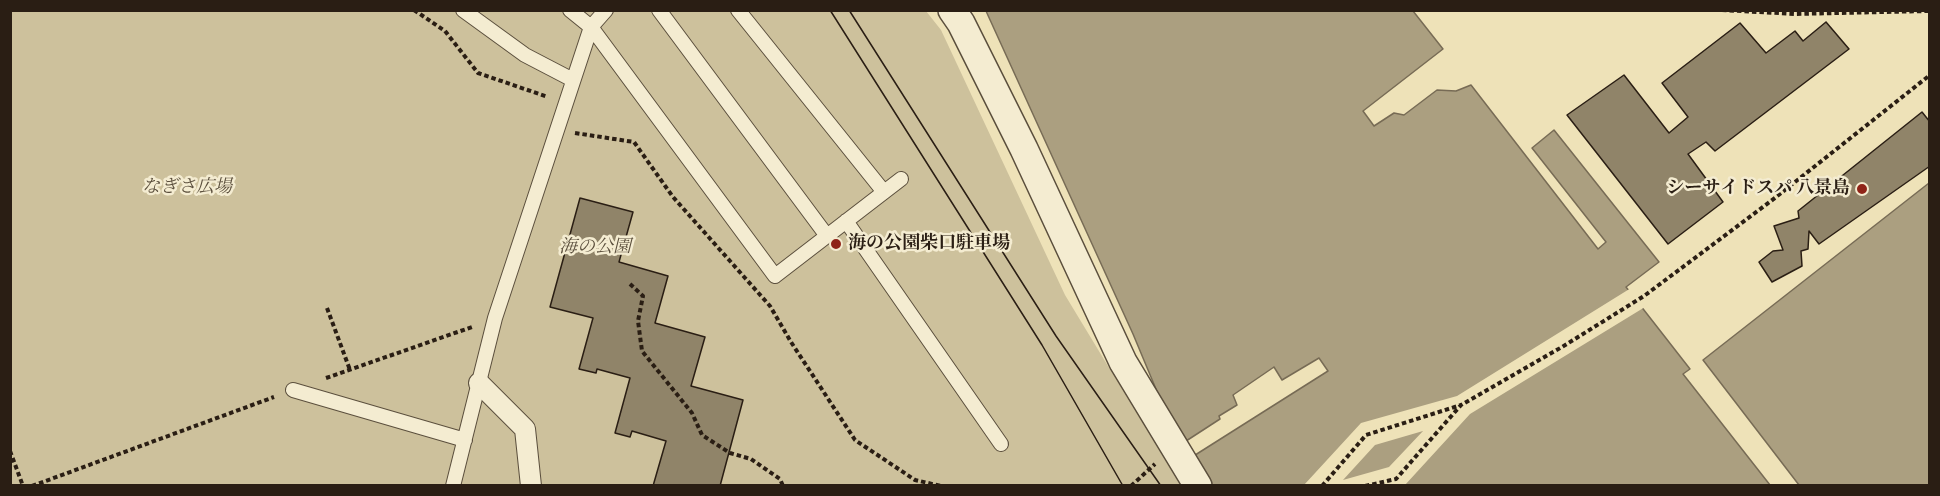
<!DOCTYPE html>
<meta charset="utf-8">
<style>
body{margin:0}
#map{position:relative;width:1940px;height:496px;overflow:hidden;background:#eee2b8;font-family:"IM FELL French Canon",serif}
canvas{display:block}
.frame{position:absolute;inset:0;border:12px solid #2a1e14;pointer-events:none}
</style>
<div id="map">
<canvas width="1940" height="496"></canvas>
<div class="frame"></div>
</div>
<script>
const ctx = document.querySelector('canvas').getContext('2d');
ctx.lineJoin = 'round';
function fillPath(path, color) {
  ctx.fillStyle = color;
  ctx.fill(path, 'evenodd');
}
function shape(rows) {
  const path = new Path2D();
  for (const r of rows) {
    path.moveTo(r[0], r[1]);
    for (let i = 2; i < r.length; i += 2) path.lineTo(r[i], r[i + 1]);
  }
  return path;
}
function stroke(path, color, width, dash) {
  ctx.strokeStyle = color;
  ctx.lineWidth = width;
  ctx.lineCap = dash ? 'butt' : 'round';
  ctx.setLineDash(dash || []);
  ctx.stroke(path);
}
function write(font, color, halo, rows, align = 'center') {
  ctx.font = font + ' "IM FELL French Canon","Noto Serif JP",serif';
  ctx.lineWidth = 5;
  ctx.setLineDash([]);
  ctx.textBaseline = 'middle';
  ctx.strokeStyle = halo;
  ctx.fillStyle = color;
  for (const [text, x, y, turn = 0] of rows) {
    ctx.save();
    ctx.translate(x, y);
    ctx.rotate((+turn || 0) * Math.PI / 180);
    ctx.textAlign = isNaN(turn) ? turn : align;
    if (halo) ctx.strokeText(text, 0, 0);
    ctx.fillText(text, 0, 0);
    ctx.restore();
  }
}
const green = shape([
 [10,11,926,11,941,30,1065,295,1180,485,11,485]
]);
const water = shape([
 [986,11,1413,11,1443,49,1363,111,1374,126,1394,113,1404,115,1437,90,1456,91,1471,85,1598,249,1606,242,1532,148,1554,130,1659,262,1626,287,1690,369,1683,374,1770,485,1209,485,1192,457,1328,371,1319,358,1282,380,1274,367,1233,395,1237,405,1219,416,1220,419,1183,443,1171,425,1133,334,986,11],
 [1929,183,1929,485,1799,485,1703,360,1929,183]
]);
const pier = shape([
 [1631,288,1645,307,1470,414,1405,485,1304,485,1361,423,1457,396],
 [1423,431,1389,467,1343,480,1375,445]
]);
const building = shape([
 [1826,22,1849,49,1715,151,1706,142,1688,154,1723,202,1668,244,1567,115,1624,75,1669,133,1688,117,1662,83,1740,23,1766,53,1795,31,1803,41,1826,22],
 [1922,112,1930,122,1930,166,1819,244,1809,231,1808,249,1801,251,1802,266,1772,282,1759,262,1773,251,1783,250,1774,226,1799,218,1798,211,1922,112],
 [580,198,633,212,619,262,668,276,655,323,705,337,691,386,743,400,720,486,653,486,666,441,632,431,630,437,615,433,630,378,597,369,596,373,579,369,593,318,550,307,580,198]
]);
const path = shape([
 [414,10,445,31,478,73,548,97],
 [1722,10,1795,14,1930,11],
 [575,133,634,142,673,197,770,306,791,342,855,440,915,480,941,486],
 [630,284,643,296,638,321,642,351,692,413,702,435,730,453,751,459,780,479,783,486],
 [327,308,350,370],
 [326,378,472,327],
 [10,451,23,486],
 [32,486,274,397],
 [1131,486,1155,464],
 [1322,486,1366,435,1461,405],
 [1365,486,1396,479,1461,405,1562,347,1644,296,1771,201,1930,75]
]);
const service = shape([
 [463,10,525,55,573,80],
 [570,10,591,27,775,276,901,179],
 [659,10,827,236],
 [738,10,884,192],
 [846,221,1001,444],
 [293,390,465,440],
 [453,486,495,318,591,27,606,10]
]);
const pedestrian = shape([
 [479,383,525,429,531,486]
]);
const minor = shape([
 [952,10,961,23,1024,149,1123,362,1198,486]
]);
const tram = shape([
 [830,10,1042,345,1123,486],
 [849,10,1056,336,1161,486]
]);
const markers = [
 [1862,189,6,"#8f2418"],
 [836,244,6,"#8f2418"]
];
const parkNames = [
 ["なぎさ広場",187,188],
 ["海の公園",595,248]
];
const poiNames = [
 ["シーサイドスパ 八景島",1850,189],
 ["海の公園柴口駐車場",848,244,"left"]
];
fillPath(green, '#cdc19c');
fillPath(water, '#ab9f80');
stroke(water, '#776b55', 1.5);
fillPath(pier, '#eee2b8');
fillPath(building, '#908469');
stroke(building, '#2a1e14', 1.5);
stroke(service, '#5b4f3d', 16);
stroke(pedestrian, '#5b4f3d', 22);
stroke(minor, '#5b4f3d', 30);
stroke(path, '#2a1e14', 4, [4.5, 3]);
stroke(service, '#f4ecd1', 14);
stroke(pedestrian, '#f4ecd1', 20);
stroke(minor, '#f4ecd1', 27);
stroke(tram, '#2a1e14', 1.5);
for (const [x, y, r, color] of markers) {
  const dot = new Path2D();
  dot.arc(x, y, r, 0, 2 * Math.PI);
  ctx.fillStyle = color;
  ctx.fill(dot);
  stroke(dot, '#f4ecd1', 2);
}
write('italic 18px', '#5b4f3d', '#f4ecd1', parkNames);
write('bold 18px', '#2a1e14', '#f4ecd1', poiNames, 'right');
</script>
